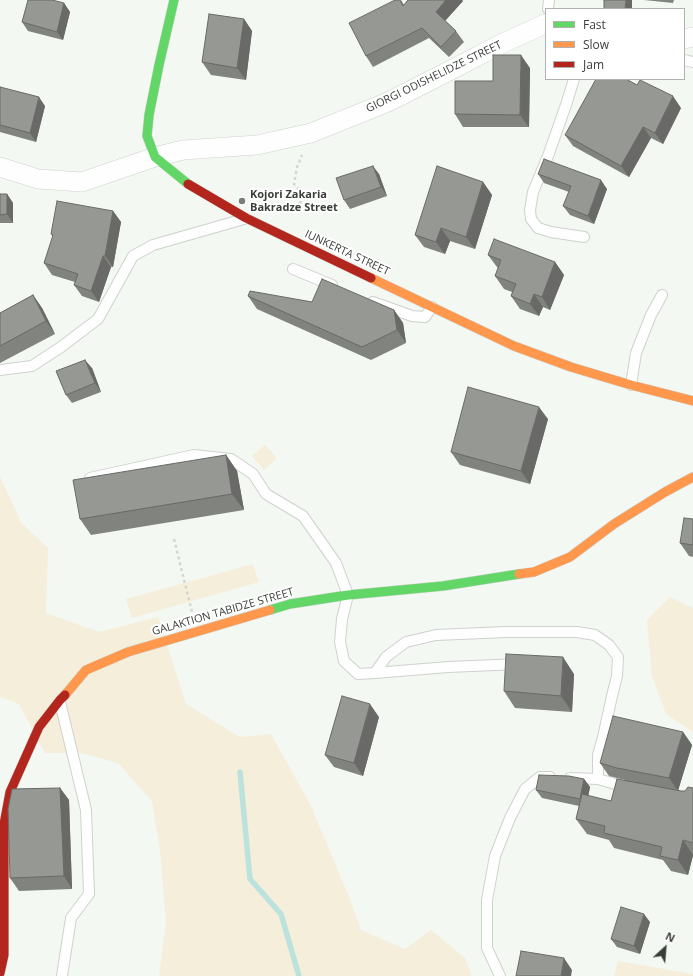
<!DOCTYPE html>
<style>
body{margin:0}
#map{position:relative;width:693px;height:976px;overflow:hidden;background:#f3f8f2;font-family:"Open Sans",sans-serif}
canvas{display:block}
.legend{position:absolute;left:545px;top:8px;width:140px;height:72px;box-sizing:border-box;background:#fff;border:1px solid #b0b2b0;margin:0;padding:5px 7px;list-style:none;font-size:12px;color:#3a3e39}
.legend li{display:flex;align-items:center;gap:8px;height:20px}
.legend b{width:20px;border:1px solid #b0b2b0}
.north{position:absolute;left:645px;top:928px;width:40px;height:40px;-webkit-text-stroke:3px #fff;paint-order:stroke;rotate:26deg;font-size:11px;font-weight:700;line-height:16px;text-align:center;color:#3a3e39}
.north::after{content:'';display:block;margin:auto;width:14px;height:18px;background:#3a3e39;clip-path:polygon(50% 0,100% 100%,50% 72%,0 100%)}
</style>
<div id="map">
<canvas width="693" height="976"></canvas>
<ul class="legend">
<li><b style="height:5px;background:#63d668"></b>Fast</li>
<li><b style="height:5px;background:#ff974d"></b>Slow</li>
<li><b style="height:5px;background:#b3261e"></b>Jam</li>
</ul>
<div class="north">N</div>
</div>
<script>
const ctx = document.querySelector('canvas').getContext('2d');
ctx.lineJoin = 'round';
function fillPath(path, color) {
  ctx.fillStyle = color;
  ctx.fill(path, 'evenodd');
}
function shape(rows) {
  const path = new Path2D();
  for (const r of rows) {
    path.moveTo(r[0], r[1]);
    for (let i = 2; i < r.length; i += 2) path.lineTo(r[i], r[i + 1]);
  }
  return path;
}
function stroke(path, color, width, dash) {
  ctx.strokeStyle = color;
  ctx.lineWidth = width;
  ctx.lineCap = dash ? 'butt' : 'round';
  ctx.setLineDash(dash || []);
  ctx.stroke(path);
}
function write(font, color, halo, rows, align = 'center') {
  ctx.font = font + ' "Open Sans",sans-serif';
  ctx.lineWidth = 4;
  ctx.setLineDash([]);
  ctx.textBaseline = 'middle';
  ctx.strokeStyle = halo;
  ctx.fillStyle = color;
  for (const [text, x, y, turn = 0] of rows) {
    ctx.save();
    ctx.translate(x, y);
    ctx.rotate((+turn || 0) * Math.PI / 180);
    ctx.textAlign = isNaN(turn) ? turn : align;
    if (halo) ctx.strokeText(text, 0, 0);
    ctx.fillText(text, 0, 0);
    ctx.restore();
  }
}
const green = shape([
 [265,445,277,458,264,470,252,456],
 [0,477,22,524,48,548,46,613,99,632,158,617,186,704,240,737,271,734,311,806,349,897,361,930,405,949,431,930,465,958,472,976,159,976,166,921,160,850,152,801,118,763,82,753,45,753,19,704,0,697],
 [253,564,259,582,132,618,126,599],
 [670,597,693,608,693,732,666,714,652,676,647,620],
 [618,961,693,974,693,976,614,976]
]);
const stream = shape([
 [240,772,250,879,281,914,299,976]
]);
const path = shape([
 [268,207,270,203,288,209,299,204,305,197,294,184,297,167,302,155],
 [174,539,192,612]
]);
const lane = shape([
 [548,9,549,0],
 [684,60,693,62],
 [574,79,566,105,548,156,533,192,530,210,531,219,538,228,551,232,584,237],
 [293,269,332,285],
 [373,302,412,316,425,317,432,307],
 [0,370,32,366,61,347,98,319,133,256,153,245,244,219],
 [631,385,636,353,651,315,662,295],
 [90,478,194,455,231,459,253,474,266,494,303,516,336,563,348,595,342,619,340,642,344,661,358,674,375,673,386,657,406,642,436,635,506,632,577,632,595,635,609,645,618,657,617,676,612,696,603,737,598,755,598,779],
 [375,673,448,667,519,664],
 [60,702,86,810,89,894,71,918,62,976],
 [570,778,598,779,629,788],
 [500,976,487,948,487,900,495,856,510,818,525,789,540,777,550,777]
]);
const street = shape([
 [684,39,693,37],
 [0,167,38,179,82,182,155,157,183,150,257,145,311,133,388,102,451,70,503,43,545,24,546,25]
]);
const fast = shape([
 [174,0,159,65,149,115,147,136,155,157,188,184],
 [270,610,290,604,348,595,443,586,519,574]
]);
const slow = shape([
 [371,278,514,346,571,367,631,385,693,401],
 [519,574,534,572,570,557,614,524,665,492,693,477],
 [65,695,86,670,128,652,270,610]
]);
const jam = shape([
 [188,184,246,218,371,278],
 [0,973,4,955,4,824,10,792,39,727,60,700,65,695]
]);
const wall = shape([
 [401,0,404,5,408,0,462,0,463,1,445,21,456,31,464,42,449,57,429,38,373,67,366,56],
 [644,0,674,0,673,3],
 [64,3,70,12,63,40,28,31,22,22],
 [244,19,252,31,246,80,211,75,202,62],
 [530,68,529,127,463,127,455,114,493,81],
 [0,87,45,106,36,142,0,132],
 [681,108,663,144,651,138,629,177,573,146,565,135],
 [379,174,387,196,350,209,344,200],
 [538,174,607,189,594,224,570,215,563,206,569,192,544,183],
 [483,182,492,195,475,249,450,241,445,254,424,247,415,235],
 [0,194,7,194,13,203,13,223,0,223],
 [113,211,121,222,113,267,111,267,99,302,82,296,74,285,75,282,52,275,44,263,53,237,51,234],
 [488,255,555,262,564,275,550,310,543,307,539,316,520,309,511,296,512,292,504,289,495,276,498,268,497,267],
 [33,295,42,308,55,334,0,363,0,313],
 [248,296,312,302,394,310,403,323,406,343,371,360,257,309],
 [92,368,101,392,72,403,66,395],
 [548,419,530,484,460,465,451,452],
 [226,455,237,471,244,510,91,535,80,519],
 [693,519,693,557,689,556,680,543],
 [574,674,572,712,515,708,504,691],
 [379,717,363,776,334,767,325,755],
 [683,732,692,745,678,790,681,791,685,791,693,788,693,856,688,875,671,871,663,860,614,848,609,840,587,834,576,819,579,806,542,798,536,790,584,779,590,787,588,796,611,801,625,780,609,776,600,763],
 [60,788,69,800,72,889,19,891,10,878],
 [650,922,640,954,617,947,611,939]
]);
const shadedWall = shape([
 [446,0,462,0,463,1,444,22,436,12],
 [626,0,632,0,632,9,625,9],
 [64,3,70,12,63,40,57,32],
 [244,19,252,31,246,80,237,68],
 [521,55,530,68,529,127,520,115],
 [673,96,681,108,663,144,655,133],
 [39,97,45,106,36,142,30,133],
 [643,127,651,138,629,177,621,166],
 [373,166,379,174,387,196,381,187],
 [601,180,607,189,594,224,588,216],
 [483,182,492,195,475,249,466,237],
 [7,194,13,203,13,223,7,214],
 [113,211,121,222,113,267,105,256],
 [441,228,450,241,445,254,436,242],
 [103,256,111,267,99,302,91,291],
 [555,262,564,275,550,310,542,297],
 [534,294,543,307,539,316,530,304],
 [33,295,42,308,55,334,46,321],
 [394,310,403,323,406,343,397,330],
 [85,360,92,368,101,392,95,383],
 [539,407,548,419,530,484,521,471],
 [226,455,237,471,244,510,232,494],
 [563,657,574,674,572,712,561,696],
 [370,704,379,717,363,776,354,763],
 [683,732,692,745,678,791,669,778],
 [584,779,590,787,586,808,580,799],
 [60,788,69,800,72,889,64,876],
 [683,840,693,855,688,875,678,860],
 [644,914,650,922,640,954,634,946],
 [564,958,572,970,571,976,561,976]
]);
const building = shape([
 [28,0,52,0,64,3,57,32,22,22,28,0],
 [395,0,400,0,403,6,408,0,446,0,436,12,456,31,441,47,422,28,366,56,349,23,395,0],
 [604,0,626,0,625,9,604,9,604,0],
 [209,14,244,19,237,68,202,62,209,14],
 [493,55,521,55,520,115,455,114,455,81,493,81,493,55],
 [596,79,626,79,637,85,640,80,673,96,655,133,643,127,621,166,565,135,596,79],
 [0,87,39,97,30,133,0,125,0,87],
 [544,159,601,180,588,216,563,206,571,186,538,174,544,159],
 [373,166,381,187,344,200,336,178,373,166],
 [437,166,483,182,466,237,441,228,436,242,415,235,437,166],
 [0,194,7,194,7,214,0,215,0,194],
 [57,201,113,211,105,256,103,256,91,291,74,285,78,274,44,263,53,235,51,234,57,201],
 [494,239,555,262,542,297,534,294,530,304,511,296,516,284,495,276,501,260,488,255,494,239],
 [322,279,394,310,397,330,362,347,248,296,250,291,312,302,322,279],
 [33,295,46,321,0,346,0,313,33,295],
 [85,360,95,383,66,395,56,371,85,360],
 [468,387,539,407,521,471,451,452,468,387],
 [226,455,232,494,80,519,73,480,226,455],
 [684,518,693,519,693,545,680,543,684,518],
 [506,654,563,657,561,696,504,691,506,654],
 [342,696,370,704,354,763,325,755,342,696],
 [613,716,683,732,669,778,617,768,600,763,613,716],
 [539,775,569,776,584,779,580,799,536,790,539,775],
 [617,779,681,791,685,791,688,787,693,788,693,843,683,840,678,860,660,856,662,847,604,833,605,826,576,819,582,794,611,801,617,779],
 [60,788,64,876,10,878,8,809,12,789,60,788],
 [621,907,644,914,634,946,611,939,621,907],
 [521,951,564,958,561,976,516,976,521,951]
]);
const markers = [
 [242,201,4,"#7b7f7a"]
];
const streetNames = [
 ["GIORGI ODISHELIDZE STREET",434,77,-26],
 ["IUNKERTA STREET",347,253,25],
 ["GALAKTION TABIDZE STREET",223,612,-16]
];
const poiNames = [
 ["Kojori Zakaria",250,195],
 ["Bakradze Street",250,208]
];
fillPath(green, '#f5eeda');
stroke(stream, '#bce2de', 5.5);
stroke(lane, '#ced2cd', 12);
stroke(street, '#ced2cd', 20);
stroke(fast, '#ced2cd', 10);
stroke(slow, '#ced2cd', 10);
stroke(jam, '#ced2cd', 10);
stroke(path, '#d5d6d4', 2.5, [3, 3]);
stroke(lane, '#fdfefd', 10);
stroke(street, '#fdfefd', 19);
stroke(fast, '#63d668', 9);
stroke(slow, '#ff974d', 9);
stroke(jam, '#b3261e', 9);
fillPath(wall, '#81837e');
fillPath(shadedWall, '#696a67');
fillPath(building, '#969893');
stroke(building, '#696a67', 1);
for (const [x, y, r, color] of markers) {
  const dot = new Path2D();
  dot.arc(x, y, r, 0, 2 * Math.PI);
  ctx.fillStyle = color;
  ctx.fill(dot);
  stroke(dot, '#fff', 1.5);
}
write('11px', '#3a3e39', '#fff', streetNames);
write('bold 11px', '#3a3e39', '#fff', poiNames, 'left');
</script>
